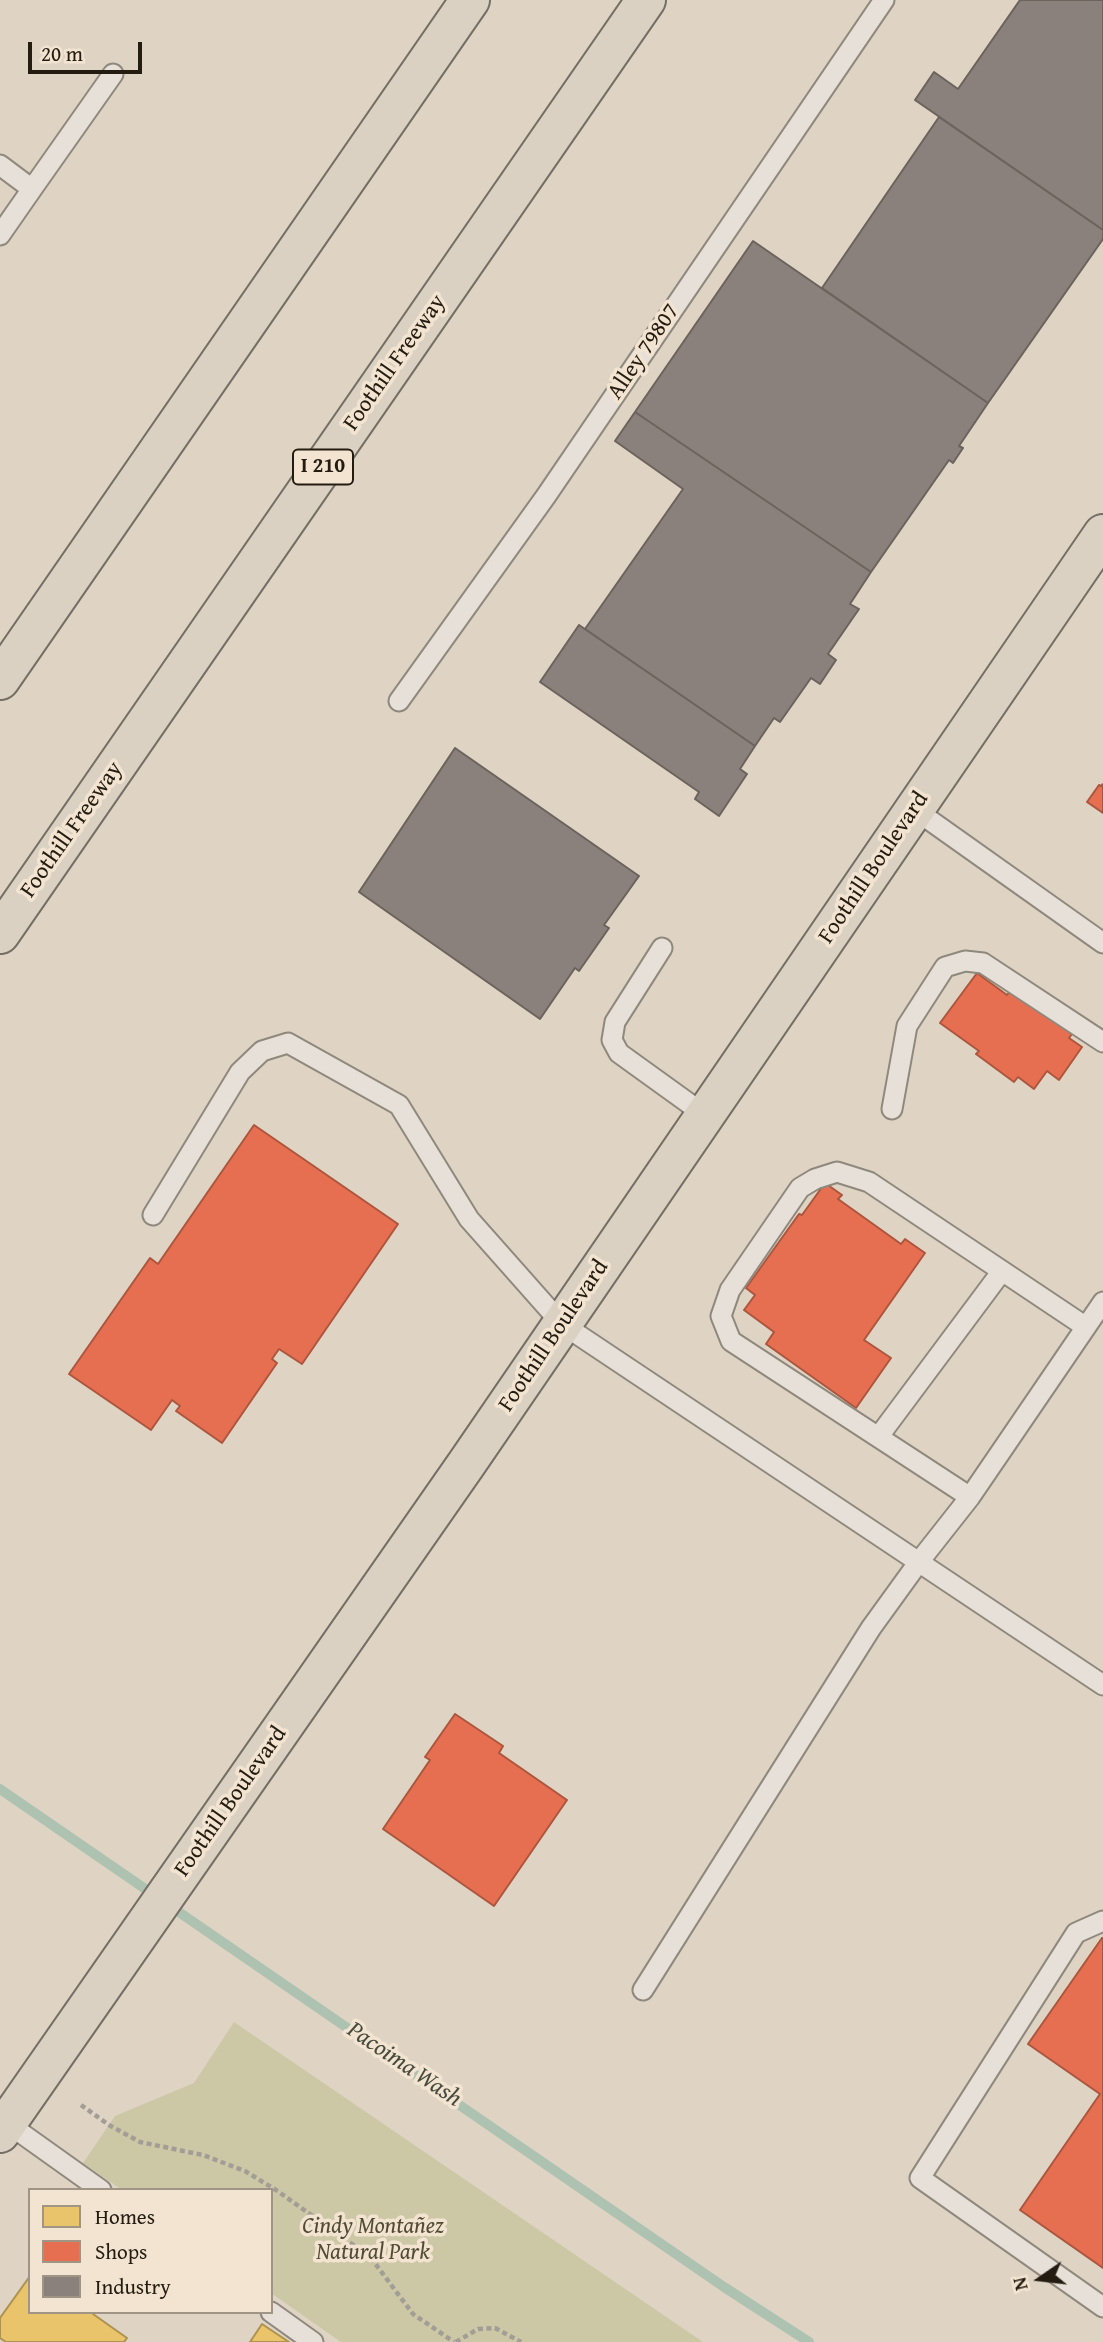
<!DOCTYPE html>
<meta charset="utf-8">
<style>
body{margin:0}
#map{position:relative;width:1103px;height:2342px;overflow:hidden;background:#dfd4c4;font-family:"Gentium Book Plus",serif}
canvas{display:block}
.legend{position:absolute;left:28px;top:2188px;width:245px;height:126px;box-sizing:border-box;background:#f2e4d1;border:2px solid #a09484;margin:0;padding:9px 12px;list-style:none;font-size:21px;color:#241c10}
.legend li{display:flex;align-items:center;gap:14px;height:35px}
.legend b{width:35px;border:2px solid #a09484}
.north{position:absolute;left:1005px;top:2244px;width:70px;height:70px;-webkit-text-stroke:5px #f2e4d1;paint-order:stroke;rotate:256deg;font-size:19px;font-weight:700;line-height:28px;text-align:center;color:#241c10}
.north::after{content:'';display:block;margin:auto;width:24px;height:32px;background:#241c10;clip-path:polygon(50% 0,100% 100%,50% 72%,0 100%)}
.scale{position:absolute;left:28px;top:42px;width:114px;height:32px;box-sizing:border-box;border:4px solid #241c10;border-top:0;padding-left:9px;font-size:21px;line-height:24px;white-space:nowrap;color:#241c10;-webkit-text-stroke:5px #f2e4d1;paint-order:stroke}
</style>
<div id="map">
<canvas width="1103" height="2342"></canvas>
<ul class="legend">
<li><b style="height:19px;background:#e9c46a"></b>Homes</li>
<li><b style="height:19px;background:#e76f51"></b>Shops</li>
<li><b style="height:19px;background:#8a817c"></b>Industry</li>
</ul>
<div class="north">N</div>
<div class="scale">20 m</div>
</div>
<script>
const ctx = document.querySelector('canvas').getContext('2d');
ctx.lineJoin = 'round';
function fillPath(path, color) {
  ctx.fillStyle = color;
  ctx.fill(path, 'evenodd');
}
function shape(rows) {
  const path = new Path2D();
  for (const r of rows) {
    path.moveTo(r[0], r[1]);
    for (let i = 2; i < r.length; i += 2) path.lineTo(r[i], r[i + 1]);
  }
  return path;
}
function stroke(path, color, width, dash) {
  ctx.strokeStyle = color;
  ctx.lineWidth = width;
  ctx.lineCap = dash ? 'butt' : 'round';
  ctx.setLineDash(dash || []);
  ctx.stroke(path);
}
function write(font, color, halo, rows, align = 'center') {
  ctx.font = font + ' "Gentium Book Plus",serif';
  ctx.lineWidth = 7;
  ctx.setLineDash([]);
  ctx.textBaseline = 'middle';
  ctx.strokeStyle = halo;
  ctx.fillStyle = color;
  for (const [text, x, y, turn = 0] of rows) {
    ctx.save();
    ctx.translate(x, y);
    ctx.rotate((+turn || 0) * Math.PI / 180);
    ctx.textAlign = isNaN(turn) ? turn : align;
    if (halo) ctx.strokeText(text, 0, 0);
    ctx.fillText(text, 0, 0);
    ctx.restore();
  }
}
const green = shape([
 [234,2022,703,2342,341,2342,271,2293,271,2190,122,2190,83,2163,115,2116,194,2083]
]);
const homes = shape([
 [30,2276,30,2312,94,2312,93,2314,127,2338,124,2342,6,2342,0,2338,0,2318,30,2276],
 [262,2324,289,2342,250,2342,262,2324]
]);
const shops = shape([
 [1103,784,1103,813,1087,802,1099,785,1101,786,1103,784],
 [977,973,1007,995,1011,990,1072,1034,1069,1038,1082,1047,1059,1080,1047,1071,1034,1089,1018,1077,1014,1082,976,1054,979,1051,940,1023,977,973],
 [254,1125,398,1224,302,1364,279,1349,272,1359,277,1363,222,1443,176,1411,180,1406,172,1400,151,1430,69,1374,150,1258,158,1264,254,1125],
 [825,1183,842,1195,838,1199,901,1244,905,1239,925,1253,864,1340,891,1358,856,1408,766,1344,774,1332,744,1310,755,1295,746,1288,799,1214,802,1215,825,1183],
 [455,1714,503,1746,499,1753,567,1800,494,1906,383,1829,430,1760,425,1757,455,1714],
 [1102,1938,1103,1938,1103,2268,1020,2210,1100,2094,1028,2044,1102,1938]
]);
const industry = shape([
 [1020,0,1103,0,1103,230,915,100,934,72,958,89,1020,0],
 [939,117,1103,230,1103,239,988,403,822,288,939,117],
 [753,241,988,403,959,446,963,448,953,463,949,460,871,572,635,412,753,241],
 [635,412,871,572,850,604,859,609,828,654,836,660,820,684,811,678,780,722,774,718,755,746,585,629,683,489,615,441,635,412],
 [579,625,755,746,740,769,747,774,719,816,695,799,699,792,540,682,579,625],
 [455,748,639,876,604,925,609,928,579,971,575,968,540,1019,359,892,455,748]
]);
const stream = shape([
 [0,1789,724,2287,809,2342]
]);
const path = shape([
 [81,2105,109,2125,140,2142,203,2155,245,2171,276,2190,359,2249,374,2262,413,2314,454,2342],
 [456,2342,478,2329,495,2328,521,2342]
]);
const service = shape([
 [0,165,32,189,0,235],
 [32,189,113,74],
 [399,701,546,496,884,0],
 [914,809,1103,943],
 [662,948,615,1022,612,1040,619,1053,705,1115],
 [892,1109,907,1026,945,967,965,961,983,963,1103,1042],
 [153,1215,240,1072,262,1051,288,1043,399,1105,469,1219,562,1324,1103,1685],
 [879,1436,1002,1271],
 [970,1497,731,1341,721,1316,730,1290,800,1188,815,1179,837,1172,869,1182,1086,1327],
 [1103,1921,1076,1933,920,2178,1103,2307],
 [643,1990,871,1628,918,1563,970,1497,1103,1302],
 [7,2123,101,2190],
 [271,2312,313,2342]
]);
const primary = shape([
 [0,2133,467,1463,1103,534]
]);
const motorway = shape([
 [0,680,470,0],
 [0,934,646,0]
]);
const shields = [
 [323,467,60]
];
const shieldNames = [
 ["I 210",323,467]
];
const streetNames = [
 ["Alley 79807",644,352,-56],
 ["Foothill Freeway",395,363,-55],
 ["Foothill Freeway",72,830,-55],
 ["Foothill Boulevard",874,868,-56],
 ["Foothill Boulevard",554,1336,-56],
 ["Foothill Boulevard",231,1802,-55]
];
const parkNames = [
 ["Cindy Montañez",373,2227],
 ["Natural Park",373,2253]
];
const waterNames = [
 ["Pacoima Wash",404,2065,34]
];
fillPath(green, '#ccc7a5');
fillPath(homes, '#e9c46a');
stroke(homes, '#ae924f', 2);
fillPath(shops, '#e76f51');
stroke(shops, '#ac563e', 2);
fillPath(industry, '#8a817c');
stroke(industry, '#6b635c', 2);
stroke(stream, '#aec2b1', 10);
stroke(service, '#8f887d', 23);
stroke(primary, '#746e64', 42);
stroke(motorway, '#746e64', 42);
stroke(path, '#a29d95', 4.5, [5, 3.5]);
stroke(service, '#e6e0d8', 19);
stroke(primary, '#dad1c3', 38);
stroke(motorway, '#dad1c3', 38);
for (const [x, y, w] of shields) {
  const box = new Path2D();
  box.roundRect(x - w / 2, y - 17.5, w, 35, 5);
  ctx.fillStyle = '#f2e4d1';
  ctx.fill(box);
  stroke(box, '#241c10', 2);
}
write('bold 21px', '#241c10', null, shieldNames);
write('23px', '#241c10', '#f2e4d1', streetNames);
write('italic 23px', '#524c35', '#f2e4d1', parkNames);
write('italic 24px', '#474b3e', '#f2e4d1', waterNames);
</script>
